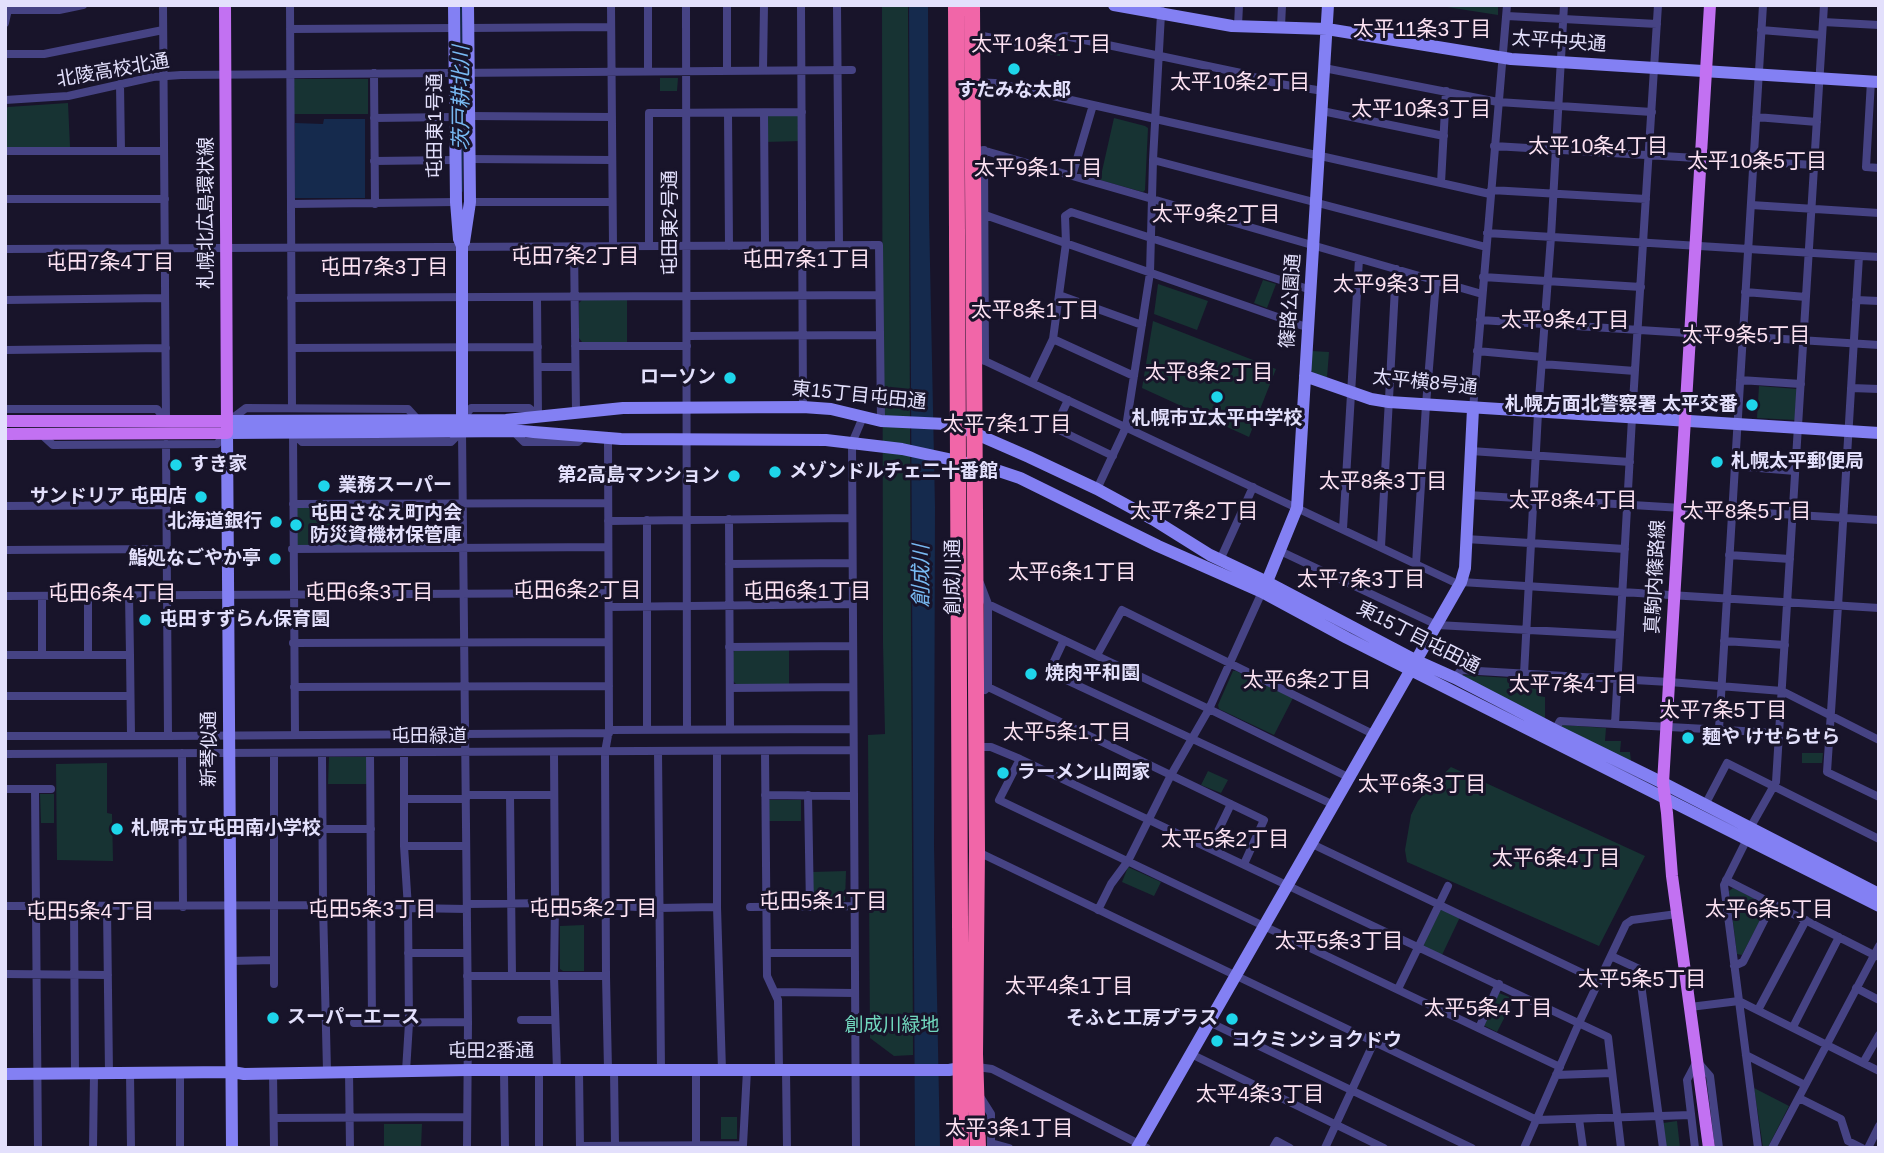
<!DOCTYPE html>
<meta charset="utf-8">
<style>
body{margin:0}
#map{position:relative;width:1884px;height:1153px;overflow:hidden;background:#18142a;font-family:Helvetica,sans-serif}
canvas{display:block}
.frame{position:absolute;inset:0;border:7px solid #e3e0fc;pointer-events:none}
</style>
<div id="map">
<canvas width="1884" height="1153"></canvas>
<div class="frame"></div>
</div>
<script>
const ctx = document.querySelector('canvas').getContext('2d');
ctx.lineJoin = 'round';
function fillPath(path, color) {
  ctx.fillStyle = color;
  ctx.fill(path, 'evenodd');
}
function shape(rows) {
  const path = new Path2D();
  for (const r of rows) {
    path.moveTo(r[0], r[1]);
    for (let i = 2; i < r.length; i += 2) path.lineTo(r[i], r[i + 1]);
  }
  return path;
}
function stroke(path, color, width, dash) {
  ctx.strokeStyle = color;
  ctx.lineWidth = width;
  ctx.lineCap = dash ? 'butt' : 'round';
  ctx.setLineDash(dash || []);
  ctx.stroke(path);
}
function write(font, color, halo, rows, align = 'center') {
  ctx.font = font + ' Helvetica,"Noto Sans JP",sans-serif';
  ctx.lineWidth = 6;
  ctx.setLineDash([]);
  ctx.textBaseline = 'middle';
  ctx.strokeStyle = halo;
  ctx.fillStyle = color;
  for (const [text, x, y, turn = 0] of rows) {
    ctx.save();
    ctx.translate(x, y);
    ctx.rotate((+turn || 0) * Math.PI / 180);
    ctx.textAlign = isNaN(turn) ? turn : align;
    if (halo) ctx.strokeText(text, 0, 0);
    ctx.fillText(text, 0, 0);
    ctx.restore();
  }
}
const green = shape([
 [882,5,908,5,913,1055,894,1056,870,1038,868,735,885,734,883,643],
 [1434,5,1498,5,1498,15],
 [1063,41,1060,56,1028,51],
 [660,78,678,78,677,91,660,91],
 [294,79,368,79,368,114,294,114],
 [68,103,70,147,5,147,5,109,8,107],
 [802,112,802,141,764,142,764,113],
 [1114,118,1145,126,1148,128,1145,190,1143,192,1100,180],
 [1263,280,1276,284,1267,308,1254,303],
 [1158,284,1208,301,1197,330,1154,314],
 [582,300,627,300,627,342,582,342,579,338,579,303],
 [1153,321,1276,369,1249,437,1142,388],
 [1311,351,1329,352,1327,378,1313,373,1310,369],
 [1759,386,1797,389,1795,420,1757,418],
 [292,507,352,507,353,545,291,545],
 [735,650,789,650,789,684,736,684,733,681,733,653],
 [1233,671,1236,671,1293,698,1274,735,1219,709,1218,705],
 [1463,675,1509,678,1509,687,1539,689,1538,696,1545,697,1545,719,1462,678],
 [1562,725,1606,728,1605,741,1621,741,1620,752,1630,752,1631,762,1561,728],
 [1802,753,1823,753,1822,763,1802,763],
 [329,757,367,757,367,784,328,784],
 [107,763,107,813,112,814,113,861,57,860,56,764],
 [1451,767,1645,856,1599,946,1407,862,1405,850,1411,815,1418,801,1433,784],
 [1208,771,1228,780,1221,793,1201,785],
 [40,794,54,794,54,823,41,823],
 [768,800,801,800,801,821,768,821],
 [1128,867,1161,882,1154,896,1122,882],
 [846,871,845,901,812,901,812,872],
 [1733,888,1766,904,1767,907,1742,955,1737,954,1729,891],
 [1439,905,1461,915,1441,957,1419,946],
 [584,925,584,971,563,971,560,969,560,926],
 [1499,993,1514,999,1497,1032,1483,1025],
 [1754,1088,1789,1106,1768,1147,1763,1147],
 [721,1117,737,1117,737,1139,721,1139],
 [1677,1121,1680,1148,1666,1148,1663,1123],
 [384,1124,422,1124,421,1148,384,1148]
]);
const water = shape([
 [909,5,928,5,929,215,935,507,934,846,940,1148,915,1148],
 [324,119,365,119,365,198,295,198,295,123,323,124]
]);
const stream = shape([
 [461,5,462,71],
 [462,76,462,191]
]);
const street = shape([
 [163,5,166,421],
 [290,5,292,408],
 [611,5,613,246],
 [686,5,687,729],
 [801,5,803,407],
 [837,5,839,245],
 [5,10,59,10,83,5],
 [1507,16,1657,24],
 [1823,22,1879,25],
 [5,23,9,5],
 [1238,26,1239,5],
 [1281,27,1282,5],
 [468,28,611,27],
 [290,29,454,28],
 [1761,30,1822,35],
 [973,34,1027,45,1065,36,1241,73,1274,83,1323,91],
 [5,54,44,54,163,30],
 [1324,68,1498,102,1652,112],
 [763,70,764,5],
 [648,71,648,5],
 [727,71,727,5],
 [374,73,375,204],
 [1871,81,1866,167,1879,168],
 [970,82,995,83,1490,194],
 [120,84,121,151],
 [5,100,68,96,153,77,181,75,852,70],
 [1322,111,1444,136],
 [728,113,729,246],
 [764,113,765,245],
 [469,116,612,117],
 [1756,117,1817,122],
 [374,118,455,117],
 [1494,146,1814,165],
 [973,149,989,152,1482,294],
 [984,150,985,361],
 [5,151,164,151],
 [469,159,612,160],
 [1153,160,1486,247],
 [374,161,455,160],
 [1072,176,1093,105],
 [1441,183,1446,91],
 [1491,190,1646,199],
 [5,199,165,199],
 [470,202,612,202],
 [291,204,456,202],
 [1751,205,1879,213],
 [985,215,1309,328],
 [1487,233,1879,257],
 [574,246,576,413],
 [649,246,649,113,802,112],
 [5,249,879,245,881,421],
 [1859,256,1838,606,1827,772,1879,797],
 [1483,277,1641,287],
 [1745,292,1806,297],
 [1059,295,1142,325],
 [537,297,538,416],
 [291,298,879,295],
 [5,300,165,298],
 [1856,300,1879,301],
 [1480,320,1879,345],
 [687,336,879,335],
 [1053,339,1134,376],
 [575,346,687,346],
 [292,348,538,347],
 [5,350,166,348],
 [1477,351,1542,357],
 [974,358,985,361,1460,585],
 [1542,364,1635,371],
 [538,367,575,367],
 [1740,380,1801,384],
 [1032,383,1053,339,1066,243,1065,216,1071,212,1311,290],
 [1851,388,1879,389],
 [1068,400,1055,428,1113,456],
 [5,409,157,409,166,421],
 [1473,409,1507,5],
 [463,419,471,408,529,408,538,416],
 [230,420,246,408,408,409,418,420],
 [462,431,468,1022,467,1148],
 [513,431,524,442,578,442,586,435],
 [293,433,295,735],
 [293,433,302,442,451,442,462,431],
 [41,434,53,445,217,444,227,433],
 [608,438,609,730,605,752,606,976,608,1070],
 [166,444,168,736,609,733],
 [1471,451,1630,462],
 [1735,466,1795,471],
 [1097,489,1126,427,1150,273,1153,160,1161,14,1160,5],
 [1468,495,1879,520],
 [293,504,608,503],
 [5,506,167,505],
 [729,519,730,729],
 [608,521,852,518],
 [1343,529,1359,259],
 [1466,539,1625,549],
 [1381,547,1396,269],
 [292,549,608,547],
 [5,550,165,549],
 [1280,551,1437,625,1620,635],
 [1729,555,1790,559],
 [1220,560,1253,487],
 [729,564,852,563],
 [1416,564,1426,405,1436,281],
 [1461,582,1879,608],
 [980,583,988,604,988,687,985,690],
 [5,596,608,593],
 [988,604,1209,709,1350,778],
 [609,607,852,604],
 [1064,640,1049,672,1334,805],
 [1724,641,1785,645],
 [293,643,608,642],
 [729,647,852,646],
 [5,655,130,655,129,595],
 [42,655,42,596],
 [88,655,88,596],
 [130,655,131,736],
 [1097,655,1122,610,1375,735],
 [1524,674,1538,413,1551,237,1564,5],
 [1455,678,1461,670,1669,682,1782,691,1879,740],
 [294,687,609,686],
 [988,687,1264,820,1244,864],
 [730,688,852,687],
 [5,696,130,696],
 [1615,724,1632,418,1658,5],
 [647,729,647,520],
 [1719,729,1763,5],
 [609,730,853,729],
 [1555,730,1560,721,1779,733],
 [5,736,168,736],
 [976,747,991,747,1020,759,1608,1037,1621,1148],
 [658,751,661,1070],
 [717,751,717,907,722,1070],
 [765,751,767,976,778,1000,779,1070],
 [404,752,404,846,408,908,409,1023,406,1071],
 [554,752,555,903,554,976,557,1071],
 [182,753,183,907],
 [274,753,274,984],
 [322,753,323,905,327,1071],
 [370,753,372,1022],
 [5,754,853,750],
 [1020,759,999,800,1560,1067],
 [5,789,51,789],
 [35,789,38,1148],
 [466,795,554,795],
 [510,795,512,976],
 [765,795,853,796],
 [808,795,810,907],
 [404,799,466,799],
 [1705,805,1727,763,1879,839],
 [1750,828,1776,782,1824,5],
 [274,829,371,829],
 [1747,839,1724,885,1758,1148],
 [1312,844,1599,981],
 [404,846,466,846],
 [1210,848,1231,804],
 [976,851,1537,1120,1691,1115],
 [1726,880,1876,956],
 [467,904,555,903,658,908,717,907],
 [5,906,407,905],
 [74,907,75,1074],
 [107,907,109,1074],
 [750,907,853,906],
 [408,908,467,909],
 [1098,910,1111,884,1128,861,1171,775,1209,709,1262,592],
 [408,953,467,953],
 [767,953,854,953],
 [1611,956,1639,969,1663,1148],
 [230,961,274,960],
 [1734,966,1743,962,1773,903],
 [5,974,108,975],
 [467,976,606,976],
 [1856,988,1879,1000],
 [1398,989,1448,886],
 [775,992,854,993],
 [1690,1007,1739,1001,1879,1071],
 [1758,1010,1806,920],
 [521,1020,554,1020],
 [1209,1022,1472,1148],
 [354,1023,468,1022],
 [1793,1027,1839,937],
 [1479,1028,1499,984],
 [1191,1054,1384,1148],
 [1746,1055,1805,1085],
 [1863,1063,1879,1035],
 [977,1067,992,1069,1147,1148],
 [614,1070,615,1146],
 [696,1070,696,1147],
 [786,1070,787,1148],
 [349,1071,350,1148],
 [504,1071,505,1148],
 [539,1071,539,1148],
 [579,1071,580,1148],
 [273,1072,274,1148],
 [130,1073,131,1148],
 [1556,1075,1612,1073],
 [979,1095,991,1114,991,1148],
 [1799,1098,1841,1119,1848,1141,1862,1148],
 [274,1118,467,1117],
 [1579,1119,1583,1148],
 [991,1143,1009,1148],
 [580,1146,743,1145,747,1070],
 [93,1148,94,1074],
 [180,1148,180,1072],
 [856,1148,852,443,863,417],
 [1273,1148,1277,1141,1290,1148],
 [1325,1148,1374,1042],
 [1524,1148,1579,1023,1626,924,1632,920,1677,914],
 [1695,1148,1687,1080,1697,1061,1710,1076,1719,1148],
 [1772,1148,1879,946],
 [1868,1148,1879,1126]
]);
const secondary = shape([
 [454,5,456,202,459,239,462,246,462,427],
 [1114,5,1232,26,1327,29,1511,59,1879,82],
 [464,242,470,202,468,5],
 [1305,376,1371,399,1389,402,1879,433],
 [227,421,506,420,623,408,803,407,831,409,881,421,946,424,958,426,1029,457,1097,489,1154,520,1210,555,1267,582,1417,661,1455,678,1559,732,1663,783,1879,894],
 [1264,589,1297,508,1328,5],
 [5,1074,232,1072,244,1074,468,1070,949,1070,967,1067],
 [232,1148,227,433,521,431,621,439,826,440,902,449,990,468,1020,478,1158,546,1262,592,1347,638,1879,906],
 [1137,1148,1461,582,1465,568,1473,409]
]);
const primary = shape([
 [5,421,227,421],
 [5,434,227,433,225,5],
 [1709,1148,1672,876,1667,813,1663,783,1710,5]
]);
const highway = shape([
 [956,5,961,1148],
 [972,5,977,851,975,1054,978,1148]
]);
const markers = [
 [1014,69,7,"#1ed5ea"],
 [730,378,7,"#1ed5ea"],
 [1217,397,7,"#1ed5ea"],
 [1752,405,7,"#1ed5ea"],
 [1717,462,7,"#1ed5ea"],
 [176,465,7,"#1ed5ea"],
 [775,472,7,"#1ed5ea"],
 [734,476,7,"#1ed5ea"],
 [324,486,7,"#1ed5ea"],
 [201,497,7,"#1ed5ea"],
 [276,522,7,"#1ed5ea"],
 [296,525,7,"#1ed5ea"],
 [275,559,7,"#1ed5ea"],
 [145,620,7,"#1ed5ea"],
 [1031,674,7,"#1ed5ea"],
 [1688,738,7,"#1ed5ea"],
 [1003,773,7,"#1ed5ea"],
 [117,829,7,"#1ed5ea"],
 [273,1018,7,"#1ed5ea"],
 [1232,1019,7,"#1ed5ea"],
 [1217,1041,7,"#1ed5ea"]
];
const streetNames = [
 ["太平中央通",1559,42,4],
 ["北陵高校北通",113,71,-10],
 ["屯田東1号通",436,126,-90],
 ["札幌北広島環状線",207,213,-90],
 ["屯田東2号通",671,223,-90],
 ["篠路公園通",1291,301,-86],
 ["太平横8号通",1425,383,6],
 ["東15丁目屯田通",859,396,6],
 ["創成川通",954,577,-90],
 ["真駒内篠路線",1656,577,-87],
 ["東15丁目屯田通",1418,638,27],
 ["屯田緑道",429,737],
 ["新琴似通",210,749,-90],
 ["屯田2番通",491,1052]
];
const poiNames = [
 ["すたみな太郎",1014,91,"center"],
 ["ローソン",716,378,"right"],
 ["札幌方面北警察署 太平交番",1738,405,"right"],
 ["札幌市立太平中学校",1217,419,"center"],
 ["札幌太平郵便局",1731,462],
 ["すき家",190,465],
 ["メゾンドルチェ二十番館",789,472],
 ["第2高島マンション",720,476,"right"],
 ["業務スーパー",338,486],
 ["サンドリア 屯田店",187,497,"right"],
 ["屯田さなえ町内会",310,514],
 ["防災資機材保管庫",310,536],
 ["北海道銀行",262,522,"right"],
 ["鮨処なごやか亭",261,559,"right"],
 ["屯田すずらん保育園",159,620],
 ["焼肉平和園",1045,674],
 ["麺や けせらせら",1702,738],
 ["ラーメン山岡家",1017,773],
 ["札幌市立屯田南小学校",131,829],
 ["スーパーエース",287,1018],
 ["そふと工房プラス",1218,1019,"right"],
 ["コクミンショクドウ",1231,1041]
];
const parkNames = [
 ["創成川緑地",892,1026]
];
const neighbourhoodNames = [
 ["太平11条3丁目",1422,30],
 ["太平10条1丁目",1041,45],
 ["太平10条2丁目",1240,83],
 ["太平10条3丁目",1421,110],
 ["太平10条4丁目",1598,147],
 ["太平10条5丁目",1757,162],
 ["太平9条1丁目",1038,169],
 ["太平9条2丁目",1216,215],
 ["屯田7条2丁目",575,257],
 ["屯田7条1丁目",806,260],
 ["屯田7条4丁目",110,263],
 ["屯田7条3丁目",384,268],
 ["太平9条3丁目",1397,285],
 ["太平8条1丁目",1035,311],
 ["太平9条4丁目",1565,321],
 ["太平9条5丁目",1746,336],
 ["太平8条2丁目",1209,373],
 ["太平7条1丁目",1007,425],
 ["太平8条3丁目",1383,482],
 ["太平8条4丁目",1573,501],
 ["太平7条2丁目",1194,512],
 ["太平8条5丁目",1747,512],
 ["太平6条1丁目",1072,573],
 ["太平7条3丁目",1361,580],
 ["屯田6条2丁目",577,591],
 ["屯田6条1丁目",807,592],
 ["屯田6条3丁目",369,593],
 ["屯田6条4丁目",112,594],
 ["太平6条2丁目",1307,681],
 ["太平7条4丁目",1573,685],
 ["太平7条5丁目",1723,711],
 ["太平5条1丁目",1067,733],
 ["太平6条3丁目",1422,785],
 ["太平5条2丁目",1225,840],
 ["太平6条4丁目",1556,859],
 ["屯田5条1丁目",823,902],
 ["屯田5条2丁目",593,909],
 ["屯田5条3丁目",372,910],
 ["太平6条5丁目",1769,910],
 ["屯田5条4丁目",90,912],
 ["太平5条3丁目",1339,942],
 ["太平5条5丁目",1642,980],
 ["太平4条1丁目",1069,987],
 ["太平5条4丁目",1488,1009],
 ["太平4条3丁目",1260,1095],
 ["太平3条1丁目",1009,1129]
];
const waterNames = [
 ["茨戸耕北川",462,98,-90],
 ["創成川",922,576,-90]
];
fillPath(green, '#173333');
fillPath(water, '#152a4d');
stroke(stream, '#152a4d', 2);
stroke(street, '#464384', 8);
stroke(secondary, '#8380f3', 12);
stroke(primary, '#c271f2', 12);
stroke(highway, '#f166a8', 16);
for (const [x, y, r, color] of markers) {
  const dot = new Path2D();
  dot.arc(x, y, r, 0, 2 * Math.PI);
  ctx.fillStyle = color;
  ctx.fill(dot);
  stroke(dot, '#18142a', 2.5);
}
write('19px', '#e3e0fc', '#18142a', streetNames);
write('bold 19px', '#e3e0fc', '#18142a', poiNames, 'left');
write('19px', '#71d7be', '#18142a', parkNames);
write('21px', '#fce2f2', '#18142a', neighbourhoodNames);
write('italic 21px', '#78b9f2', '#18142a', waterNames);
</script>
